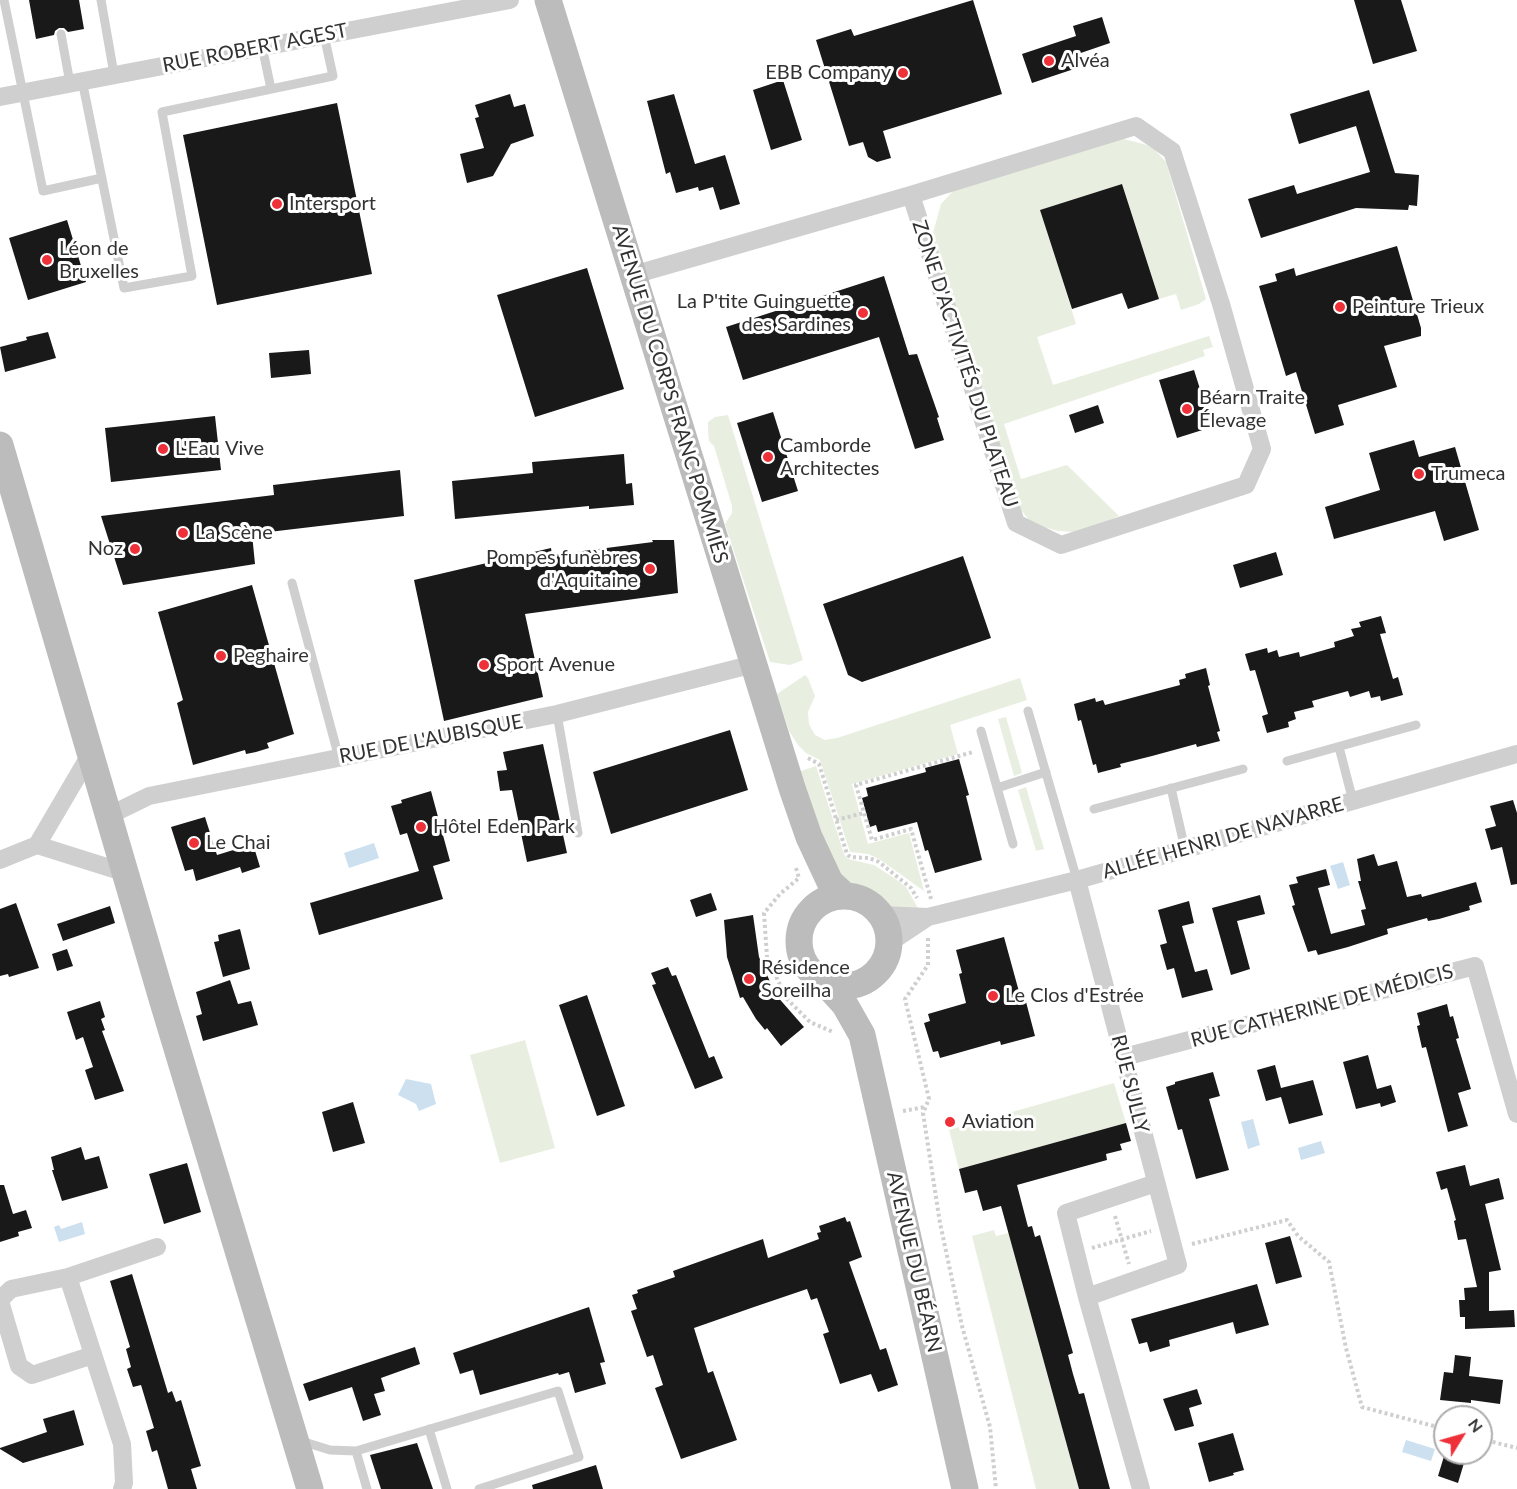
<!DOCTYPE html>
<meta charset="utf-8">
<style>
body{margin:0}
#map{position:relative;width:1517px;height:1489px;overflow:hidden;background:#fff;font-family:Lato,sans-serif}
canvas{display:block}
.north{position:absolute;left:1433px;top:1405px;width:60px;height:60px;box-sizing:border-box;background:#fff;border:2px solid #adadad;border-radius:50%;rotate:53deg;font-size:16px;font-weight:700;line-height:24px;text-align:center;color:#323232}
.north::after{content:'';display:block;margin:auto;width:21px;height:27px;background:#ee3038;clip-path:polygon(50% 0,100% 100%,50% 72%,0 100%)}
</style>
<div id="map">
<canvas width="1517" height="1489"></canvas>
<div class="north">N</div>
</div>
<script>
const ctx = document.querySelector('canvas').getContext('2d');
ctx.lineJoin = 'round';
function fillPath(path, color) {
  ctx.fillStyle = color;
  ctx.fill(path, 'evenodd');
}
function shape(rows) {
  const path = new Path2D();
  for (const r of rows) {
    if (r.length === 3) {
      path.moveTo(r[0] + r[2], r[1]);
      path.arc(r[0], r[1], r[2], 0, 2 * Math.PI);
      continue;
    }
    path.moveTo(r[0], r[1]);
    for (let i = 2; i < r.length; i += 2) path.lineTo(r[i], r[i + 1]);
  }
  return path;
}
function stroke(path, color, width, dash) {
  ctx.strokeStyle = color;
  ctx.lineWidth = width;
  ctx.lineCap = dash ? 'butt' : 'round';
  ctx.setLineDash(dash || []);
  ctx.stroke(path);
}
function write(font, color, halo, rows, align = 'center') {
  ctx.font = font + ' Lato,sans-serif';
  ctx.lineWidth = 6;
  ctx.setLineDash([]);
  ctx.textBaseline = 'middle';
  ctx.strokeStyle = halo;
  ctx.fillStyle = color;
  for (const [text, x, y, turn = 0] of rows) {
    ctx.save();
    ctx.translate(x, y);
    ctx.rotate((+turn || 0) * Math.PI / 180);
    ctx.textAlign = isNaN(turn) ? turn : align;
    if (halo) ctx.strokeText(text, 0, 0);
    ctx.fillText(text, 0, 0);
    ctx.restore();
  }
}
const green = shape([
 [1120,138,1147,145,1155,150,1166,162,1206,299,1199,304,1181,310,1176,294,1159,299,1122,184,1041,210,1076,324,1037,337,1053,385,1209,336,1213,347,1203,350,1205,356,1004,424,1021,479,1067,465,1119,516,1103,523,1074,532,1058,531,1044,527,1030,521,1021,510,1015,496,933,233,941,204,953,191],
 [728,415,803,660,790,665,770,662,725,524,732,513,732,506,714,446,709,441,708,431,708,422,715,417],
 [805,675,808,678,815,696,808,712,809,724,815,735,825,740,837,738,1020,678,1027,700,950,725,958,754,852,784,868,844,909,833,924,891,879,859,868,854,850,852,820,760,806,753,798,745,789,731,778,697,777,694],
 [1006,717,1022,773,1014,776,998,719],
 [816,766,844,854,848,859,874,865,894,878,906,887,918,908,887,910,868,895,843,885,795,773],
 [1026,787,1044,849,1036,851,1018,790],
 [525,1040,555,1148,500,1163,470,1055],
 [1114,1083,1126,1123,959,1169,949,1130],
 [994,1230,996,1236,1009,1233,1079,1489,1036,1489,972,1236]
]);
const water = shape([
 [374,843,379,858,349,868,344,853],
 [1343,862,1350,885,1338,889,1330,866],
 [406,1079,431,1084,436,1104,419,1111,416,1104,398,1095],
 [1253,1119,1260,1145,1248,1149,1241,1122],
 [1321,1141,1325,1153,1301,1160,1298,1148],
 [82,1222,85,1234,59,1242,54,1227,59,1225,61,1229],
 [1406,1440,1435,1449,1431,1461,1402,1452]
]);
const building = shape([
 [29,0,79,0,84,29,68,32,64,28,59,28,55,31,54,35,36,39],
 [973,0,1002,94,883,131,891,158,877,162,868,157,863,142,849,146,816,40,851,29,854,36],
 [1354,0,1401,0,1417,51,1373,64],
 [1102,17,1110,43,1072,56,1077,68,1032,83,1022,54,1076,36,1073,26],
 [783,80,802,140,771,150,753,90],
 [1369,90,1395,173,1419,175,1417,206,1409,205,1408,210,1356,208,1261,238,1248,199,1294,185,1297,194,1370,172,1356,126,1299,144,1290,114],
 [510,94,514,107,525,104,534,136,511,144,493,176,467,183,460,154,484,148,475,118,479,117,475,105],
 [674,94,695,164,725,155,740,204,720,210,713,187,699,191,698,187,676,193,670,172,666,174,647,101],
 [337,103,372,274,217,305,183,135],
 [1122,184,1159,299,1128,309,1122,293,1072,309,1040,210],
 [67,220,86,282,28,300,9,238],
 [1397,246,1421,328,1421,336,1384,346,1397,387,1338,405,1344,425,1315,434,1296,372,1286,376,1259,286,1277,281,1275,274,1294,268,1296,276],
 [587,268,624,389,535,417,497,295],
 [884,276,909,355,917,354,939,417,937,418,944,440,915,449,879,337,743,380,726,327],
 [48,332,56,358,5,372,0,347,27,340,26,337],
 [309,350,311,374,271,378,269,353],
 [1194,370,1212,427,1177,438,1159,380],
 [1098,405,1104,423,1075,433,1069,415],
 [773,412,798,491,762,502,737,423],
 [215,416,221,470,111,482,105,428],
 [1414,440,1419,457,1455,447,1479,530,1444,541,1435,511,1334,539,1325,507,1380,490,1369,453],
 [624,454,626,484,632,483,634,505,589,509,589,506,455,519,452,481,533,473,532,462],
 [400,470,404,516,252,534,255,564,123,585,101,516,274,495,273,485],
 [652,540,674,540,678,593,525,614,543,697,444,721,414,580,551,548,552,555,653,542],
 [1276,552,1283,575,1240,588,1233,565],
 [963,556,991,638,862,682,848,675,823,604],
 [252,585,294,734,267,743,269,748,256,752,246,754,245,750,193,765,177,703,183,700,158,612],
 [1381,616,1386,633,1380,634,1393,679,1398,677,1403,695,1381,701,1380,696,1371,698,1369,691,1350,697,1348,691,1312,701,1314,707,1294,712,1296,719,1288,722,1289,727,1267,733,1262,716,1268,714,1255,670,1250,671,1245,654,1267,648,1268,653,1277,650,1279,657,1299,652,1300,657,1335,647,1334,642,1354,636,1351,629,1361,627,1359,622],
 [1206,668,1210,685,1208,686,1220,731,1217,732,1220,741,1197,747,1196,744,1152,756,1120,764,1121,767,1098,773,1096,764,1093,765,1081,720,1078,721,1074,704,1095,698,1096,702,1103,700,1105,705,1180,685,1179,680,1186,678,1185,674],
 [730,730,748,790,611,834,593,772],
 [543,744,567,853,527,862,512,790,500,791,497,771,507,770,503,752],
 [959,759,969,795,966,796,982,860,935,873,928,850,925,851,917,822,878,832,876,825,870,827,862,798,868,796,866,788,926,772,925,768],
 [431,791,450,861,433,866,443,899,319,935,310,903,419,871,407,833,400,835,391,806,402,803,401,800],
 [1513,800,1517,813,1517,884,1511,885,1502,847,1491,850,1485,829,1496,826,1490,806],
 [205,817,217,855,253,844,260,867,242,873,240,867,196,881,193,869,185,871,171,827],
 [1374,854,1378,866,1397,861,1407,897,1421,894,1422,897,1476,882,1482,902,1469,906,1470,910,1439,919,1428,921,1427,918,1387,929,1388,934,1348,947,1318,955,1316,950,1308,952,1292,906,1295,905,1289,885,1298,883,1296,877,1326,869,1330,885,1318,888,1331,934,1365,925,1361,910,1366,909,1358,881,1361,881,1357,859],
 [711,893,717,910,696,917,690,900],
 [1260,895,1265,914,1237,921,1250,969,1231,975,1212,908],
 [1189,901,1194,923,1182,926,1195,972,1207,969,1213,990,1182,998,1174,968,1167,970,1160,945,1167,943,1158,910],
 [16,903,39,968,9,977,8,974,0,976,0,909],
 [110,906,115,923,63,941,57,924],
 [753,915,759,957,776,995,804,1027,781,1046,767,1028,765,1030,756,1019,743,997,740,998,727,957,724,920],
 [240,929,250,969,223,977,214,942,219,941,218,935],
 [1004,937,1021,999,1025,998,1035,1036,1001,1045,1000,1041,940,1058,938,1051,933,1052,924,1023,930,1021,928,1014,966,1003,959,974,962,973,956,950],
 [67,949,73,966,57,971,52,954],
 [668,967,672,976,676,975,709,1058,714,1056,723,1078,695,1089,652,985,656,984,651,973],
 [230,980,238,1004,251,1001,258,1025,203,1041,196,1016,202,1014,196,992],
 [587,995,625,1106,597,1116,559,1005],
 [100,1001,105,1017,101,1019,105,1030,102,1031,124,1091,95,1100,85,1070,93,1067,83,1037,76,1040,67,1012],
 [1447,1004,1450,1017,1453,1016,1459,1038,1456,1039,1471,1089,1458,1093,1468,1126,1448,1132,1426,1047,1422,1048,1417,1026,1420,1025,1417,1013],
 [1368,1055,1377,1089,1391,1085,1396,1102,1381,1107,1380,1103,1356,1109,1343,1062],
 [1275,1065,1281,1088,1313,1080,1323,1115,1289,1124,1281,1097,1266,1101,1257,1070],
 [1213,1072,1220,1096,1209,1099,1229,1170,1196,1179,1182,1129,1178,1130,1166,1087,1175,1084,1175,1082],
 [353,1102,365,1143,333,1152,322,1112],
 [1126,1123,1131,1141,1120,1144,1122,1150,1106,1154,1107,1160,1017,1185,1028,1227,1032,1226,1035,1237,1040,1235,1073,1353,1068,1355,1073,1374,1079,1394,1084,1393,1110,1489,1079,1489,1001,1206,983,1211,977,1190,965,1193,959,1169],
 [81,1147,85,1160,99,1156,108,1188,62,1201,52,1170,54,1170,51,1157],
 [187,1163,201,1212,164,1224,149,1174],
 [1465,1165,1470,1186,1499,1178,1504,1199,1485,1204,1501,1270,1489,1272,1489,1311,1514,1310,1515,1327,1465,1329,1465,1317,1460,1317,1459,1300,1465,1300,1464,1288,1477,1287,1466,1239,1458,1240,1454,1221,1456,1220,1447,1188,1441,1190,1436,1172],
 [0,1185,4,1185,13,1214,26,1210,32,1228,18,1232,19,1236,0,1242],
 [845,1217,847,1222,850,1221,862,1257,849,1262,880,1350,886,1348,898,1385,878,1392,871,1374,840,1384,823,1334,829,1332,817,1298,811,1300,807,1289,754,1307,694,1328,708,1373,713,1371,737,1440,681,1459,655,1388,663,1385,653,1355,647,1357,631,1311,637,1309,632,1295,638,1293,637,1290,675,1277,673,1271,763,1239,768,1258,819,1239,817,1233,821,1232,819,1226],
 [1290,1236,1302,1277,1276,1284,1265,1243],
 [132,1274,168,1393,172,1391,176,1402,181,1400,201,1466,191,1469,197,1489,168,1489,157,1450,152,1452,146,1431,154,1428,141,1385,133,1387,127,1369,131,1367,126,1349,130,1347,110,1281],
 [1257,1284,1269,1325,1236,1334,1233,1322,1169,1340,1170,1346,1150,1352,1147,1342,1139,1344,1131,1319],
 [589,1307,605,1362,600,1363,606,1384,575,1393,569,1372,559,1375,558,1373,480,1395,473,1370,460,1374,453,1353],
 [415,1347,420,1364,381,1378,385,1391,374,1394,381,1415,363,1421,352,1387,309,1401,303,1384],
 [1455,1355,1471,1357,1469,1376,1503,1380,1500,1404,1471,1400,1471,1403,1440,1400,1444,1372,1453,1373],
 [1197,1389,1202,1404,1189,1408,1194,1426,1175,1431,1163,1399],
 [74,1410,84,1445,23,1463,0,1449,0,1448,47,1432,43,1419],
 [1233,1433,1244,1470,1233,1473,1234,1475,1209,1482,1198,1443],
 [417,1443,433,1489,381,1489,370,1455],
 [1445,1453,1467,1453,1458,1483,1438,1476],
 [596,1465,603,1489,533,1489,532,1485]
]);
const path = shape([
 [808,758,819,764,847,854,850,857,869,858,879,862,911,888,917,898],
 [836,820,864,813],
 [796,868,799,878,780,894,764,913,767,957,786,998,810,1022,833,1032],
 [931,899,911,829,872,840,856,785,973,752],
 [928,938,928,965,905,999,929,1099,923,1113,940,1223,962,1326,990,1427,996,1489],
 [903,1111,925,1107],
 [1115,1216,1129,1264],
 [1192,1244,1287,1220,1298,1236,1329,1262,1346,1348,1362,1407,1445,1429],
 [1092,1248,1151,1231],
 [1481,1439,1517,1448]
]);
const lane = shape([
 [4,0,43,191,102,178],
 [101,0,114,74],
 [61,34,70,83],
 [262,46,271,89],
 [82,80,124,288,192,276,162,112,333,76,324,35],
 [292,583,339,758],
 [1028,711,1077,880],
 [557,714,578,833],
 [981,731,1013,844],
 [1339,747,1353,801],
 [1287,761,1416,725],
 [997,788,1046,772],
 [1171,788,1185,849],
 [1094,809,1243,769],
 [429,1429,447,1489],
 [301,1441,330,1450,356,1451,367,1489],
 [356,1451,558,1391,579,1457,479,1489]
]);
const street = shape([
 [0,97,510,0],
 [633,275,911,195,1136,126,1172,151,1221,304,1262,449,1246,485,1061,545,1016,523,911,195],
 [110,815,149,796,557,714,754,664],
 [37,845,126,873],
 [0,860,37,845,91,753],
 [1077,880,1178,1265,1087,1297,1141,1489],
 [882,915,928,917,1077,880,1517,754],
 [889,943,928,917],
 [1124,1057,1475,966,1517,1114],
 [68,1277,122,1444,124,1483,122,1489],
 [1087,1297,1066,1213,1156,1183],
 [0,1300,11,1289,68,1277,157,1247],
 [0,1301,19,1366,32,1375,93,1355]
]);
const secondary = shape([
 [548,0,792,788,809,837,830,882,844,895],
 [0,445,163,1002,310,1489],
 [844,941,45],
 [824,982,845,1005,862,1035,965,1489]
]);
const markers = [
 [1049,61,6,"#ee3038"],
 [903,73,6,"#ee3038"],
 [277,204,6,"#ee3038"],
 [47,260,6,"#ee3038"],
 [1340,307,6,"#ee3038"],
 [863,313,6,"#ee3038"],
 [1187,409,6,"#ee3038"],
 [163,449,6,"#ee3038"],
 [768,457,6,"#ee3038"],
 [1419,474,6,"#ee3038"],
 [183,533,6,"#ee3038"],
 [135,549,6,"#ee3038"],
 [650,569,6,"#ee3038"],
 [221,656,6,"#ee3038"],
 [484,665,6,"#ee3038"],
 [421,827,6,"#ee3038"],
 [194,843,6,"#ee3038"],
 [749,979,6,"#ee3038"],
 [993,996,6,"#ee3038"],
 [950,1122,6,"#ee3038"]
];
const streetNames = [
 ["RUE ROBERT AGEST",255,48,-11],
 ["ZONE D'ACTIVITÉS DU PLATEAU",965,364,72],
 ["AVENUE DU CORPS FRANC POMMIÈS",670,394,73],
 ["RUE DE L'AUBISQUE",431,739,-11],
 ["ALLÉE HENRI DE NAVARRE",1223,838,-16],
 ["RUE CATHERINE DE MÉDICIS",1322,1006,-15],
 ["RUE SULLY",1130,1084,76],
 ["AVENUE DU BÉARN",914,1262,77]
];
const poiNames = [
 ["Alvéa",1061,61],
 ["EBB Company",891,73,"right"],
 ["Intersport",289,204],
 ["Léon de",59,249],
 ["Bruxelles",59,272],
 ["La P'tite Guinguette",851,302,"right"],
 ["des Sardines",851,325,"right"],
 ["Peinture Trieux",1352,307],
 ["Béarn Traite",1199,398],
 ["Élevage",1199,421],
 ["Camborde",780,446],
 ["Architectes",780,469],
 ["L'Eau Vive",175,449],
 ["Trumeca",1431,474],
 ["La Scène",195,533],
 ["Noz",123,549,"right"],
 ["Pompes funèbres",638,558,"right"],
 ["d'Aquitaine",638,581,"right"],
 ["Peghaire",233,656],
 ["Sport Avenue",496,665],
 ["Hôtel Eden Park",433,827],
 ["Le Chai",206,843],
 ["Résidence",761,968],
 ["Soreilha",761,991],
 ["Le Clos d'Estrée",1005,996],
 ["Aviation",962,1122]
];
fillPath(green, '#e8efe0');
fillPath(water, '#cce0ef');
fillPath(building, '#191919');
stroke(path, '#cfcfcf', 4, [3, 3]);
stroke(lane, '#cfcfcf', 9);
stroke(street, '#cfcfcf', 18);
stroke(secondary, '#bcbcbc', 27);
for (const [x, y, r, color] of markers) {
  const dot = new Path2D();
  dot.arc(x, y, r, 0, 2 * Math.PI);
  ctx.fillStyle = color;
  ctx.fill(dot);
  stroke(dot, '#fff', 2);
}
write('20px', '#323232', '#fff', streetNames);
write('20px', '#323232', '#fff', poiNames, 'left');
</script>
